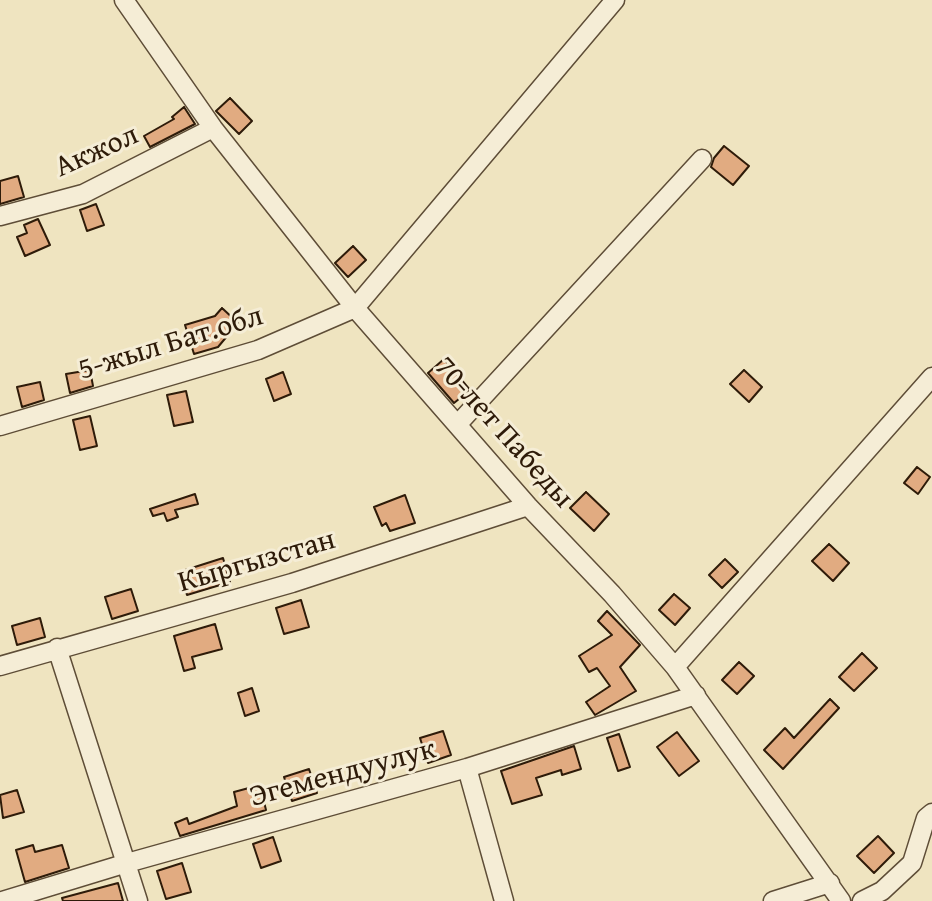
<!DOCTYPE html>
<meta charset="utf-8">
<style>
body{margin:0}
canvas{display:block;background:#efe4c0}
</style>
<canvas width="932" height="901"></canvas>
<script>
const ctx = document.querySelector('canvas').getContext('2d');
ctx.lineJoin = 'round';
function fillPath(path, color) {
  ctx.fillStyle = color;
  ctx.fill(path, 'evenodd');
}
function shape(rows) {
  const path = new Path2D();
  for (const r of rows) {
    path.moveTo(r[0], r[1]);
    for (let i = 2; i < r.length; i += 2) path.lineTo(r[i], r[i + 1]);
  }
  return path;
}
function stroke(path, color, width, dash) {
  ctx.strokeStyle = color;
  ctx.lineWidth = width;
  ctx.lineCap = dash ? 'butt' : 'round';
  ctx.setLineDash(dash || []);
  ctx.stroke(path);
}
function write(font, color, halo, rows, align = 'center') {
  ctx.font = font + ' "Gentium Book Plus",serif';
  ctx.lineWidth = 6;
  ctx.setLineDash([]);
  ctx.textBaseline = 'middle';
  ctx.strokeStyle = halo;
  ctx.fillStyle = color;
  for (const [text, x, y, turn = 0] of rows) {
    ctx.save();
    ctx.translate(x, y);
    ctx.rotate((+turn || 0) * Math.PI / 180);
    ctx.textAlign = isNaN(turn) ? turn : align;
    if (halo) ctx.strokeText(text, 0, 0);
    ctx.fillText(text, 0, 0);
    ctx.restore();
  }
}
const building = shape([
 [230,98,252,121,239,134,216,111,230,98],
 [184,107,195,124,150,147,144,136,174,119,172,117,184,107],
 [724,146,749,166,733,185,711,167,714,158,724,146],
 [18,176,24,197,0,204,0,181,18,176],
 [96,204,104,225,87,231,80,210,96,204],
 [38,219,50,245,25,256,17,237,27,233,24,225,38,219],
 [353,246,366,260,348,277,335,263,353,246],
 [222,308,238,323,218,347,194,354,185,325,215,316,222,308],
 [444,359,470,390,454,403,428,373,444,359],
 [90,370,93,386,70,393,66,374,90,370],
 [744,370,762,387,749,402,730,384,744,370],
 [283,372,291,394,274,401,266,379,283,372],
 [40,382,44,400,22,407,17,387,40,382],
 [186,391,193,422,174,426,167,395,186,391],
 [90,416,97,446,80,450,73,420,90,416],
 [917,467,930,477,918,494,904,483,917,467],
 [586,492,609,514,594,531,570,508,586,492],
 [195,494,198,504,175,510,178,517,167,521,164,513,153,516,150,509,195,494],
 [405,495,415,523,390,531,386,523,382,526,374,507,405,495],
 [829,544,849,563,833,581,812,561,829,544],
 [223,558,230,582,187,595,179,572,223,558],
 [725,559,738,572,722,588,709,575,725,559],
 [131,589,138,611,112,619,105,597,131,589],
 [674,594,690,608,675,625,659,610,674,594],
 [301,600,309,627,284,634,276,608,301,600],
 [607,611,640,645,620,667,636,691,595,715,586,702,610,686,597,668,589,672,579,656,612,635,598,621,607,611],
 [40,618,45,637,17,645,12,626,40,618],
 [215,624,222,649,192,657,195,668,184,671,174,636,215,624],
 [862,653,877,668,854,691,839,677,862,653],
 [739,662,754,676,737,694,722,680,739,662],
 [252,688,259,711,245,716,238,693,252,688],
 [830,699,839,708,783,769,764,750,785,728,794,738,830,699],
 [443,731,451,755,428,763,420,738,443,731],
 [677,732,699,761,679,776,657,747,677,732],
 [619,734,630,767,618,771,607,738,619,734],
 [574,746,581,769,562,775,561,770,536,778,542,795,512,804,501,771,574,746],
 [309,769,317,793,292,801,284,777,309,769],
 [260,785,266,810,180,836,175,823,187,818,189,824,237,806,234,792,260,785],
 [17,790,24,812,3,818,0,795,17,790],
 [878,836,894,853,874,873,857,856,878,836],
 [273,837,281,861,261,868,253,844,273,837],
 [33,845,35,852,62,845,69,868,25,882,16,850,33,845],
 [182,863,191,892,166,899,157,871,182,863],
 [118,883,123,901,63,901,62,898,118,883]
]);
const minor = shape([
 [124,0,213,128,355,308,528,506,612,594,675,667,841,901],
 [0,216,83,194,213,128],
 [457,425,702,159],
 [0,426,258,350,355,308,615,0],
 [57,648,138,901],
 [0,666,292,583,528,506],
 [675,667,932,377],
 [467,768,504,901],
 [2,901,127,863,467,768,696,695],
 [773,901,830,883],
 [862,901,882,891,912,863,926,818,932,813]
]);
const streetNames = [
 ["Акжол",97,152,-24],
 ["5-жыл Бат.обл",171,344,-17],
 ["70-лет Пабеды",503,433,48],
 ["Кыргызстан",257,562,-16],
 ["Эгемендуулук",343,774,-15]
];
fillPath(building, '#e1ab81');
stroke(building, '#2e1b09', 2);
stroke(minor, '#5e4d37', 21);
stroke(minor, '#f5edd6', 18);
write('30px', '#2e1b09', '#f5edd6', streetNames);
</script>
